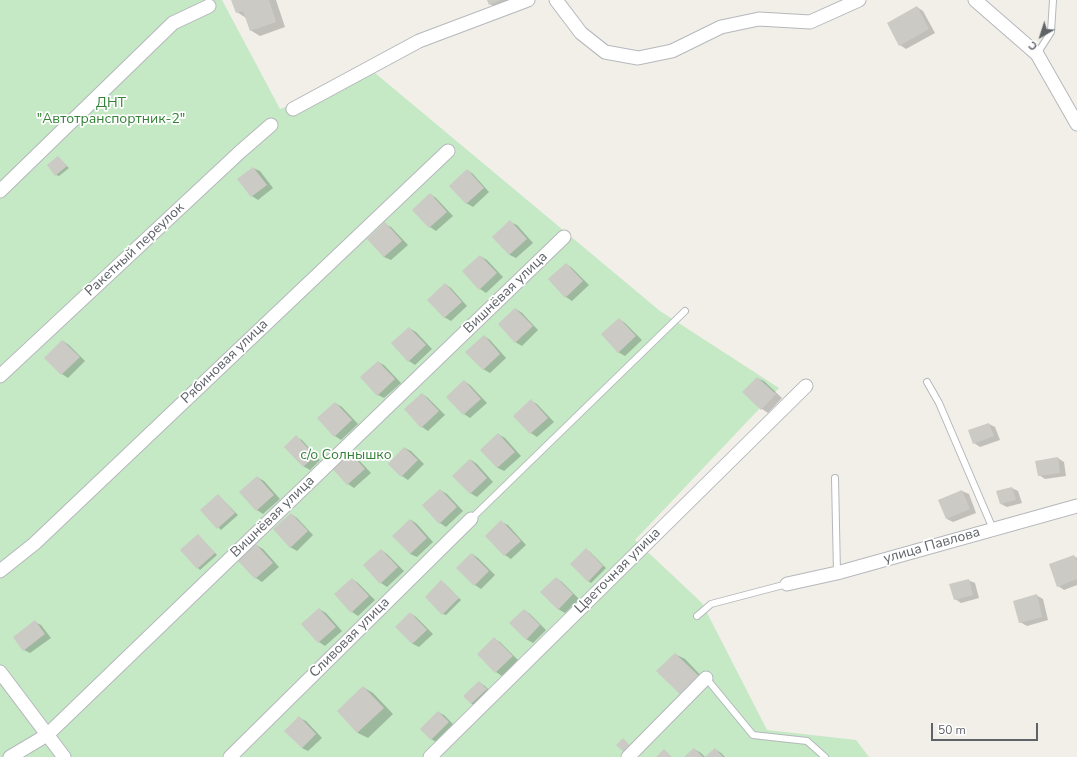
<!DOCTYPE html>
<meta charset="utf-8">
<style>
body{margin:0}
#map{position:relative;width:1077px;height:757px;overflow:hidden;background:#f1efe8;font-family:"Nunito Sans",sans-serif}
canvas{display:block}
.north{position:absolute;left:1021px;top:16px;width:40px;height:40px;-webkit-text-stroke:3px #fff;paint-order:stroke;rotate:219deg;font-size:11px;font-weight:700;line-height:16px;text-align:center;color:#5f6368}
.north::after{content:'';display:block;margin:auto;width:14px;height:18px;background:#5f6368;clip-path:polygon(50% 0,100% 100%,50% 72%,0 100%)}
.scale{position:absolute;left:931px;top:723px;width:107px;height:18px;box-sizing:border-box;border:2px solid #5f6368;border-top:0;padding-left:5px;font-size:12px;line-height:14px;white-space:nowrap;color:#5f6368;-webkit-text-stroke:3px #fff;paint-order:stroke}
</style>
<div id="map">
<canvas width="1077" height="757"></canvas>
<div class="north">С</div>
<div class="scale">50 m</div>
</div>
<script>
const ctx = document.querySelector('canvas').getContext('2d');
ctx.lineJoin = 'round';
function fillPath(path, color) {
  ctx.fillStyle = color;
  ctx.fill(path, 'evenodd');
}
function shape(rows) {
  const path = new Path2D();
  for (const r of rows) {
    path.moveTo(r[0], r[1]);
    for (let i = 2; i < r.length; i += 2) path.lineTo(r[i], r[i + 1]);
  }
  return path;
}
function stroke(path, color, width, dash) {
  ctx.strokeStyle = color;
  ctx.lineWidth = width;
  ctx.lineCap = dash ? 'butt' : 'round';
  ctx.setLineDash(dash || []);
  ctx.stroke(path);
}
function write(font, color, halo, rows, align = 'center') {
  ctx.font = font + ' "Nunito Sans",sans-serif';
  ctx.lineWidth = 3.5;
  ctx.setLineDash([]);
  ctx.textBaseline = 'middle';
  ctx.strokeStyle = halo;
  ctx.fillStyle = color;
  for (const [text, x, y, turn = 0] of rows) {
    ctx.save();
    ctx.translate(x, y);
    ctx.rotate((+turn || 0) * Math.PI / 180);
    ctx.textAlign = isNaN(turn) ? turn : align;
    if (halo) ctx.strokeText(text, 0, 0);
    ctx.fillText(text, 0, 0);
    ctx.restore();
  }
}
const green = shape([
 [0,0,222,0,280,109,375,73,660,311,779,388,635,540,702,603,767,730,856,740,869,757,0,757]
]);
const shadow = shape([
 [232,0,276,0,285,27,260,36,250,30,246,18,237,12],
 [488,0,513,0,496,8,490,4],
 [917,7,923,11,935,33,906,49,900,45],
 [58,157,69,168,59,176,56,175],
 [253,168,260,171,273,188,258,200,252,196],
 [467,170,473,174,489,192,473,207,466,203],
 [430,194,436,198,453,216,436,231,430,227],
 [510,222,517,225,533,243,516,258,510,255,493,237],
 [385,224,391,227,408,245,391,260,384,257,368,239],
 [480,256,487,260,503,277,486,293,480,289],
 [566,264,572,268,589,285,572,301,566,297],
 [445,284,451,288,467,306,451,321,444,317],
 [516,309,522,313,538,330,522,346,515,342],
 [619,319,625,323,642,340,625,356,618,352],
 [409,328,416,332,432,349,415,365,409,361,393,343],
 [484,336,490,340,506,358,490,373,483,369],
 [63,341,69,345,85,361,68,378,62,374,45,358],
 [378,362,384,365,401,383,384,398,378,395],
 [757,378,764,381,782,398,768,413,762,409,744,392],
 [464,381,470,385,487,403,470,418,464,414,447,397],
 [422,394,428,398,445,415,428,431,422,427],
 [531,401,537,404,554,422,537,437,531,433],
 [335,403,342,407,358,424,341,440,335,436],
 [989,424,995,427,1000,440,980,447,974,443],
 [498,434,505,438,521,456,504,471,498,468,482,450],
 [296,437,302,440,320,460,310,470,303,466],
 [405,448,411,451,424,464,408,480,402,476,389,464],
 [348,451,354,455,371,473,354,488,348,484],
 [1058,458,1064,462,1066,476,1045,479,1039,475],
 [471,460,477,464,493,482,477,497,470,493],
 [257,477,264,481,280,499,263,514,257,510,241,493],
 [1012,488,1018,491,1022,503,1007,507,1001,504],
 [440,490,447,494,463,511,446,527,440,523],
 [962,491,969,494,976,513,953,522,947,519,939,500],
 [218,495,238,515,221,530,202,510],
 [291,514,297,518,313,535,297,551,290,547],
 [411,520,417,524,433,542,417,557,410,554],
 [501,522,508,525,526,545,511,559,505,555,486,536],
 [198,535,217,555,200,570,198,568],
 [256,545,263,549,279,567,262,582,256,578,240,561],
 [381,550,387,554,404,571,387,587,381,583],
 [589,551,606,568,591,583,588,581],
 [472,554,478,558,495,575,481,589,475,585,458,568],
 [1074,556,1077,558,1077,585,1064,590,1058,586],
 [556,578,562,582,579,599,565,613,558,609],
 [352,579,358,583,375,600,358,616,352,612],
 [968,580,975,583,979,598,961,603,955,599],
 [444,583,461,600,446,615,443,614],
 [1036,595,1043,599,1048,620,1027,626,1020,622],
 [319,609,326,613,342,631,325,646,319,642],
 [524,610,530,614,546,630,533,643,526,639],
 [410,613,416,617,433,634,419,647,413,644,396,627],
 [35,622,41,625,51,638,30,653,24,650],
 [494,639,500,642,518,660,502,676,496,672,478,654],
 [675,654,685,659,709,684,692,701],
 [479,682,485,686,492,693,478,707,472,704,465,696],
 [363,687,373,693,393,714,368,738,358,733,338,711],
 [438,712,444,715,455,726,438,743,431,739],
 [300,718,306,721,322,738,308,751,302,748],
 [694,749,701,753,705,757,686,757],
 [715,749,721,753,725,757,707,757]
]);
const building = shape([
 [231,0,269,0,276,22,250,31,243,11,236,13],
 [487,0,501,0,489,5],
 [917,6,929,29,899,46,887,23],
 [58,156,67,166,55,176,47,165],
 [253,167,267,185,251,197,237,179],
 [467,169,484,188,466,204,449,186],
 [430,193,447,212,429,228,412,210],
 [510,220,527,239,509,255,492,237],
 [385,222,402,241,384,257,367,239],
 [480,255,497,273,479,290,462,271],
 [566,263,583,281,565,298,548,279],
 [445,283,462,302,444,318,427,300],
 [515,308,533,326,515,343,498,324],
 [619,318,636,336,618,353,601,334],
 [409,327,426,345,408,362,391,343],
 [484,335,500,354,483,370,465,352],
 [62,340,80,357,61,375,44,358],
 [378,361,395,379,377,396,360,377],
 [757,377,776,394,761,410,742,392],
 [464,380,481,399,463,415,446,397],
 [422,393,439,411,421,428,404,409],
 [531,399,548,418,530,434,513,416],
 [335,402,352,420,334,437,317,418],
 [989,423,994,436,973,444,968,430],
 [498,433,515,452,497,468,480,450],
 [296,435,315,456,303,467,284,447],
 [404,447,418,460,401,477,388,464],
 [348,450,365,469,347,485,330,466],
 [1058,457,1060,473,1038,476,1035,461],
 [470,459,487,478,470,494,452,476],
 [257,476,274,495,256,511,239,492],
 [1012,487,1016,500,1000,504,996,491],
 [440,489,457,507,439,524,422,505],
 [962,490,970,509,946,519,938,500],
 [218,494,235,513,217,529,200,510],
 [291,513,308,531,290,548,273,529],
 [410,519,427,538,410,554,392,536],
 [501,520,521,541,504,556,485,536],
 [198,534,215,553,197,569,180,550],
 [256,544,273,563,255,579,238,561],
 [586,548,603,566,588,582,570,564],
 [381,549,398,567,380,584,363,565],
 [471,553,489,571,474,586,456,568],
 [1074,555,1077,562,1077,579,1057,587,1049,564],
 [556,577,573,594,558,610,540,592],
 [352,578,369,596,351,613,334,594],
 [969,579,973,595,954,600,949,584],
 [441,580,459,598,442,615,425,597],
 [1037,594,1042,617,1019,623,1013,601],
 [319,608,336,627,318,643,301,624],
 [524,609,540,625,526,640,509,623],
 [410,612,427,630,412,644,395,627],
 [35,620,45,634,23,651,13,637],
 [494,637,513,656,495,673,477,654],
 [675,653,700,677,682,696,656,671],
 [479,681,487,689,471,704,463,696],
 [363,686,384,708,357,733,337,711],
 [438,711,449,722,431,740,420,729],
 [299,716,316,734,302,748,284,731],
 [623,738,631,747,625,753,616,745],
 [694,748,703,757,684,757],
 [715,748,723,757,705,757],
 [664,749,672,757,656,757]
]);
const service = shape([
 [1037,54,1051,32,1053,0],
 [927,382,939,403,993,529],
 [835,478,837,573],
 [471,519,685,311],
 [697,616,711,604,787,584],
 [706,678,753,735,807,741,825,757]
]);
const minor = shape([
 [556,0,581,33,605,52,638,58,672,51,721,27,759,19,810,22,859,0],
 [975,0,1037,54,1077,124],
 [293,109,419,41,528,0],
 [0,191,173,23,209,6],
 [0,376,241,151,271,125],
 [0,571,34,544,448,151],
 [787,584,837,573,1077,506],
 [0,672,64,757],
 [10,757,47,735,564,237],
 [230,757,471,519],
 [430,757,806,386],
 [628,757,706,678]
]);
const parkNames = [
 ["ДНТ",111,104],
 ["\"Автотранспортник-2\"",111,120],
 ["с/о Солнышко",346,456]
];
const streetNames = [
 ["Ракетный переулок",135,250,-43],
 ["Вишнёвая улица",506,293,-44],
 ["Рябиновая улица",225,362,-44],
 ["Вишнёвая улица",273,517,-44],
 ["улица Павлова",932,546,-16],
 ["Цветочная улица",618,571,-45],
 ["Сливовая улица",350,638,-45]
];
fillPath(green, '#c5e8c5');
fillPath(shadow, '#0003');
fillPath(building, '#cccac5');
stroke(service, '#b5b8bc', 8);
stroke(minor, '#b5b8bc', 15);
stroke(service, '#fff', 6);
stroke(minor, '#fff', 13);
write('14px', '#348238', '#fff', parkNames);
write('14px', '#5f6368', '#fff', streetNames);
</script>
